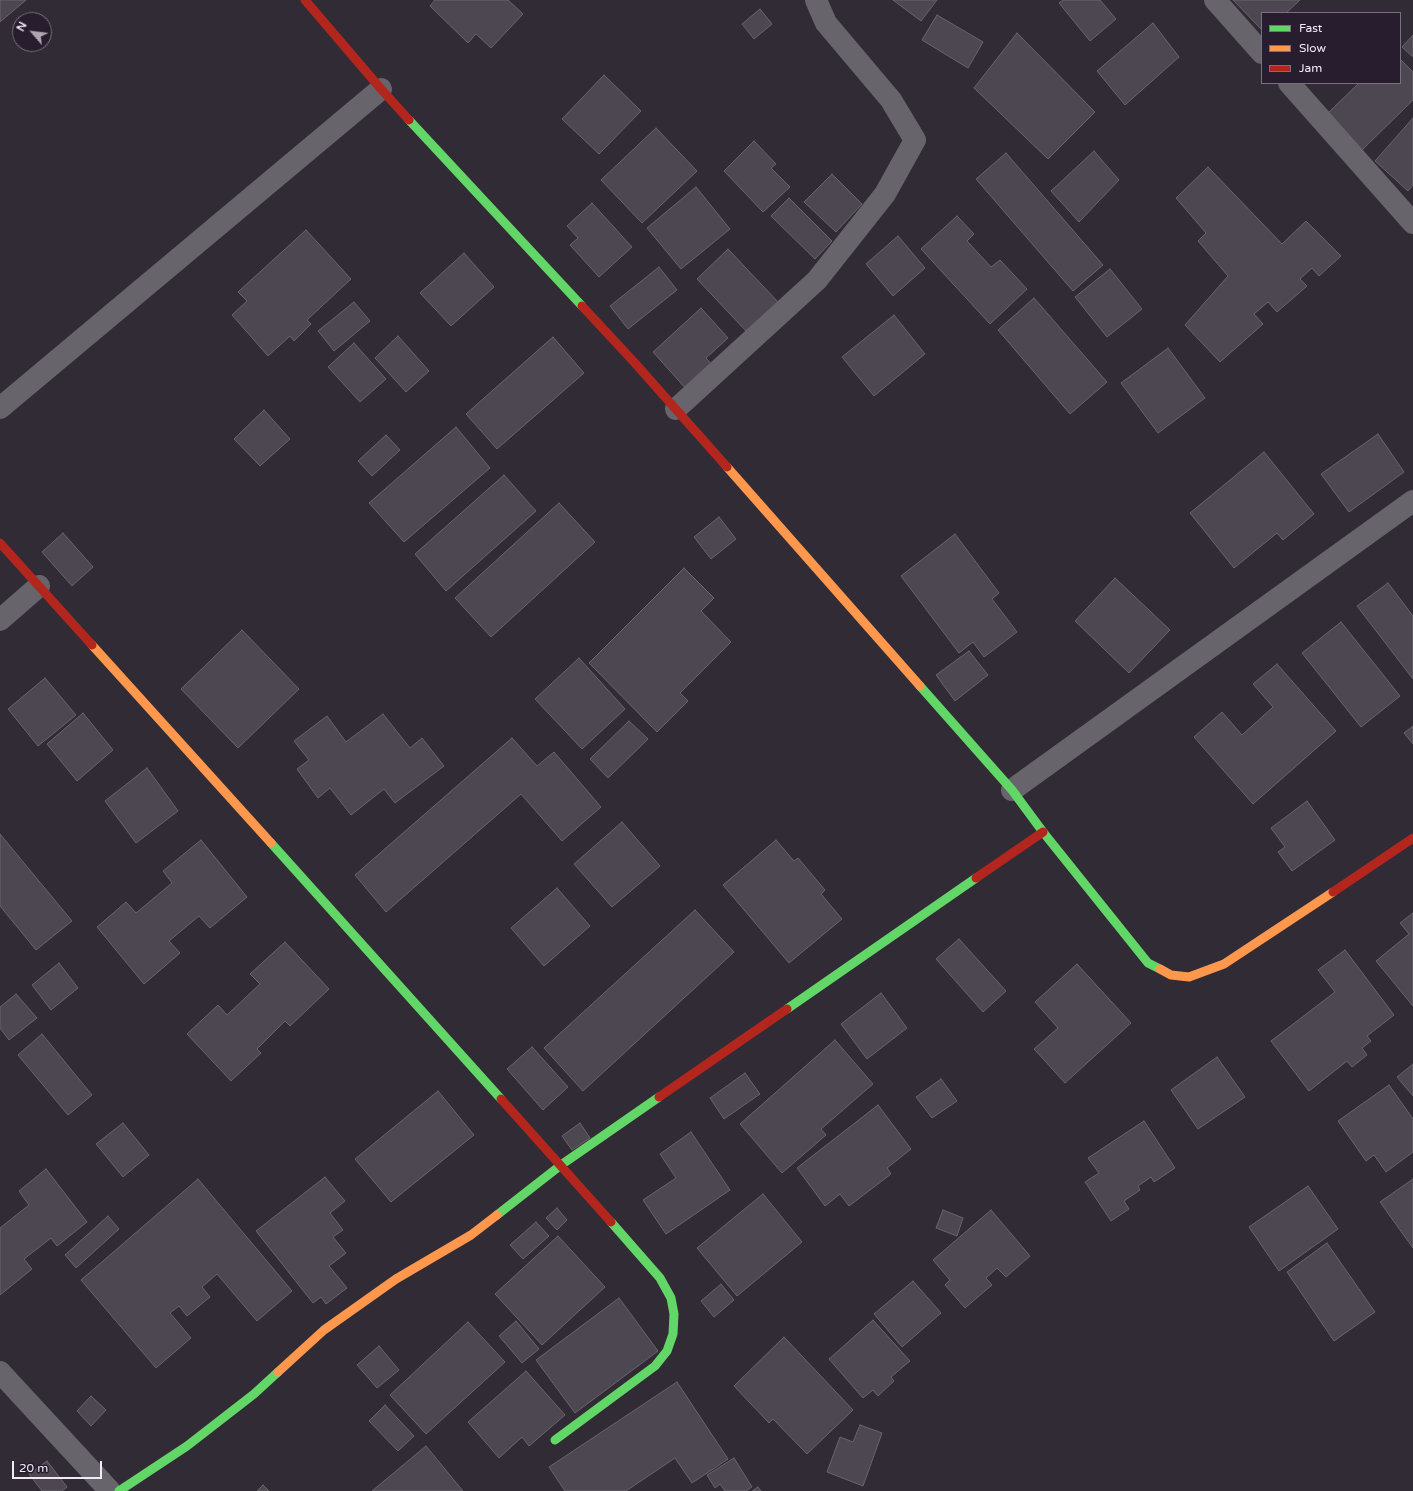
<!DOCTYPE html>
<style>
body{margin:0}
#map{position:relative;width:1413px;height:1491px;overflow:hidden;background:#312b35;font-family:"Varela Round",sans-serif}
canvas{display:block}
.legend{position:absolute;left:1261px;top:12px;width:140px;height:72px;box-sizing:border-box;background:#281d2f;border:1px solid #786f7f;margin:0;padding:5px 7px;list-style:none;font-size:12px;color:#f1eaf6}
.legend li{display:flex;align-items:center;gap:8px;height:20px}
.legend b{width:20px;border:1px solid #786f7f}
.north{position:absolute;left:12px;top:12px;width:40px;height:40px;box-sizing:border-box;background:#281d2f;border:1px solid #786f7f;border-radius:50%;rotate:298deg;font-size:11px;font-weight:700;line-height:16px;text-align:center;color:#f1eaf6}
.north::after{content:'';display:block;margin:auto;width:14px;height:18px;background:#aea7b2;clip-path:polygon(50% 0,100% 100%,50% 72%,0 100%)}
.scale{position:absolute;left:12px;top:1461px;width:90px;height:18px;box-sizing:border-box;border:2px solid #f1eaf6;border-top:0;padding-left:5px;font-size:12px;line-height:14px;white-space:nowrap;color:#f1eaf6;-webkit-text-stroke:3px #281d2f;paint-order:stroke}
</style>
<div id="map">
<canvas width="1413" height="1491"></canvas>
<ul class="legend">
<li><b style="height:5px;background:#63d668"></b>Fast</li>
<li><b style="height:5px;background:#ff974d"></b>Slow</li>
<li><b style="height:5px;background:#b3261e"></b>Jam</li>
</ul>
<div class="north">N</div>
<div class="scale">20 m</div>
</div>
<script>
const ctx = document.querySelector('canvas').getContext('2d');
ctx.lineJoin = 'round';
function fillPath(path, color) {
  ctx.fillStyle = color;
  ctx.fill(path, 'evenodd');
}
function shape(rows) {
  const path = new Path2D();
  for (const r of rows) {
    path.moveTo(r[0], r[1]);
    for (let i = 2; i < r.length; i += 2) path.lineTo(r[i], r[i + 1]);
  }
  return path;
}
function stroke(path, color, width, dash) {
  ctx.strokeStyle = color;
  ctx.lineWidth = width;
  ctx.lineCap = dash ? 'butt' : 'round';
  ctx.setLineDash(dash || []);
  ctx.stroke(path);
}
const building = shape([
 [0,0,26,0,0,22,0,0],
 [435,0,508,0,523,14,491,48,476,34,468,43,430,6,435,0],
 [893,0,937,0,921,21,893,0],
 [1063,0,1100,0,1116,19,1090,41,1059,3,1063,0],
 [1233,0,1300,0,1286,13,1262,13,1262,30,1233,0],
 [760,9,772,24,754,39,742,24,760,9],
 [937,15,983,42,968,68,922,40,937,15],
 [1153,23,1179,57,1125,105,1097,71,1153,23],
 [1017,33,1095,112,1048,159,974,88,1017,33],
 [1413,35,1413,57,1402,47,1413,35],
 [1400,59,1413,72,1413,100,1361,151,1326,115,1359,83,1400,83,1400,59],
 [604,75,641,111,599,154,562,119,604,75],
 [1413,118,1413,185,1408,191,1375,161,1413,118],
 [656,128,697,171,642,223,601,180,656,128],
 [754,141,776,164,771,168,790,187,763,212,724,171,754,141],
 [1094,151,1119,180,1079,222,1051,191,1094,151],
 [1006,153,1103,265,1073,291,976,179,1006,153],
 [1208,167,1282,244,1306,221,1341,256,1319,276,1312,268,1300,279,1307,286,1277,312,1268,302,1254,314,1263,324,1220,362,1185,325,1228,276,1198,241,1206,233,1176,198,1208,167],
 [832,174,862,204,836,232,804,202,832,174],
 [696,187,730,229,681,269,647,228,696,187],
 [789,198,832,241,815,259,771,216,789,198],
 [592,203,632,247,599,277,570,245,578,238,567,226,592,203],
 [957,216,974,234,967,241,991,267,1000,260,1027,289,990,324,921,249,957,216],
 [306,230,351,279,307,320,311,324,294,341,290,336,268,356,232,315,247,301,238,292,306,230],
 [898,236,925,268,893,296,866,264,898,236],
 [728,249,778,302,747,332,697,279,728,249],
 [464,253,494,287,451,326,420,293,464,253],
 [659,267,677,290,628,329,610,306,659,267],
 [1110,269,1142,309,1107,337,1075,297,1110,269],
 [1034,298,1107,382,1070,414,998,330,1034,298],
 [354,302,370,321,334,351,318,331,354,302],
 [701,308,728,338,706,358,713,366,687,390,653,352,701,308],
 [894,315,925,354,874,396,842,357,894,315],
 [398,336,429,371,406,392,375,358,398,336],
 [553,337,584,373,497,449,466,414,553,337],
 [354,343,386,379,360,402,328,367,354,343],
 [1168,348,1205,398,1158,433,1121,383,1168,348],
 [264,410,290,439,260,466,234,439,264,410],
 [456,427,490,468,404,542,369,503,456,427],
 [1378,434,1404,472,1349,512,1321,474,1378,434],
 [386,435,400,450,372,476,358,461,386,435],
 [1264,452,1314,514,1283,540,1277,533,1234,568,1190,513,1264,452],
 [504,475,536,511,446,591,415,554,504,475],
 [559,503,595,542,491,637,455,598,559,503],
 [719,517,736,539,711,559,694,537,719,517],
 [63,533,93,567,72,586,42,552,63,533],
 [955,534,999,593,992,599,1017,632,984,657,973,642,959,653,901,576,955,534],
 [684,568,714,598,701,611,731,642,680,693,688,701,657,732,589,663,684,568],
 [1115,578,1170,630,1129,673,1075,621,1115,578],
 [1388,583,1413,616,1413,679,1357,606,1388,583],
 [1341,622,1400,696,1361,727,1302,653,1341,622],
 [242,630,299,689,238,748,181,689,242,630],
 [969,651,988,675,955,701,936,675,969,651],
 [579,658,625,709,582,749,535,699,579,658],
 [1277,664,1336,731,1253,804,1194,737,1222,712,1242,735,1273,707,1253,684,1277,664],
 [45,678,76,715,38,746,8,709,45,678],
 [83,713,113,750,77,781,47,744,83,713],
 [383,714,410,748,422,738,444,766,395,803,384,789,351,815,330,788,318,798,297,769,309,760,294,741,327,716,346,742,383,714],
 [629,721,648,739,608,778,590,759,629,721],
 [1413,726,1413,744,1404,733,1413,726],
 [512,738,537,766,554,752,601,807,562,841,521,794,386,912,355,875,512,738],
 [147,768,178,811,136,843,105,801,147,768],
 [1307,801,1335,840,1292,871,1278,852,1285,847,1271,828,1307,801],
 [622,822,660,866,612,907,574,864,622,822],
 [0,834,72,921,36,950,0,906,0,834],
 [201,840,247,897,210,928,199,916,169,941,180,953,144,984,97,927,126,902,136,913,172,883,163,871,201,840],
 [776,840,794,861,798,858,825,890,821,894,842,919,789,963,723,885,776,840],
 [557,888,590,926,544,966,511,928,557,888],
 [695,910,734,952,583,1091,544,1048,695,910],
 [1413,913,1413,1006,1376,961,1409,934,1400,923,1413,913],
 [959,939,1006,991,983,1012,936,959,959,939],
 [285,942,329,989,290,1026,285,1021,257,1049,261,1053,231,1081,187,1034,218,1005,227,1015,260,984,250,974,285,942],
 [1345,950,1394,1015,1367,1036,1371,1041,1362,1048,1367,1055,1352,1067,1347,1061,1309,1091,1271,1041,1335,992,1318,970,1345,950],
 [59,963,78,988,51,1010,32,985,59,963],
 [1077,964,1131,1023,1065,1083,1034,1049,1058,1028,1035,1002,1077,964],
 [881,993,907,1028,867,1059,841,1024,881,993],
 [16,994,37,1018,9,1040,0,1028,0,1007,16,994],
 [42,1034,92,1095,68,1115,18,1055,42,1034],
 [835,1040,873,1084,821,1129,826,1135,782,1173,740,1124,835,1040],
 [532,1047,568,1087,543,1110,507,1069,532,1047],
 [1217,1057,1245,1097,1198,1129,1171,1090,1217,1057],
 [1413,1064,1413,1096,1397,1077,1413,1064],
 [745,1073,760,1094,724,1119,710,1098,745,1073],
 [941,1079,957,1101,932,1118,916,1097,941,1079],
 [1389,1085,1413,1119,1413,1152,1386,1172,1374,1155,1366,1161,1338,1121,1389,1085],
 [438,1091,474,1135,391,1202,355,1159,438,1091],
 [878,1105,911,1149,887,1168,891,1174,849,1206,840,1194,825,1206,797,1168,878,1105],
 [1144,1121,1175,1168,1154,1182,1151,1177,1138,1186,1140,1190,1124,1201,1129,1209,1111,1221,1085,1182,1099,1173,1088,1158,1144,1121],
 [123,1123,149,1155,123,1177,96,1144,123,1123],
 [580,1123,590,1138,572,1150,562,1136,580,1123],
 [691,1132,730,1190,666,1234,643,1200,676,1178,660,1154,691,1132],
 [46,1169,87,1222,57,1246,51,1238,24,1259,32,1269,0,1295,0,1228,29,1205,19,1191,46,1169],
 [325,1177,345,1201,330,1213,343,1230,333,1237,346,1253,329,1266,347,1288,326,1304,321,1297,313,1303,256,1231,325,1177],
 [198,1179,292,1291,257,1321,217,1274,202,1287,210,1297,187,1316,179,1306,170,1313,191,1338,156,1368,81,1280,198,1179],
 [1413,1179,1413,1248,1380,1202,1413,1179],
 [1308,1186,1338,1229,1279,1271,1249,1227,1308,1186],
 [763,1194,802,1242,737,1296,697,1248,763,1194],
 [557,1208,567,1220,557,1230,546,1218,557,1208],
 [943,1210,963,1218,957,1236,936,1228,943,1210],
 [991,1210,1030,1256,1006,1277,997,1268,986,1278,992,1285,965,1308,945,1285,950,1280,933,1260,991,1210],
 [108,1216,119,1229,76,1268,65,1255,108,1216],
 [536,1222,549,1236,523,1259,510,1245,536,1222],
 [558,1236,605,1287,542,1345,495,1294,558,1236],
 [1327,1243,1375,1312,1334,1341,1287,1272,1327,1243],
 [913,1281,941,1313,902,1347,874,1314,913,1281],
 [721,1284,734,1300,714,1317,701,1301,721,1284],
 [619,1298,658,1351,575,1413,536,1360,619,1298],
 [873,1320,910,1361,891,1377,894,1381,878,1396,873,1390,863,1398,829,1359,873,1320],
 [516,1321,539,1349,522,1363,499,1336,516,1321],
 [468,1322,505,1362,426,1434,390,1395,468,1322],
 [784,1337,853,1410,807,1454,773,1419,769,1423,734,1386,784,1337],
 [379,1346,399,1370,377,1388,357,1365,379,1346],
 [526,1371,565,1415,529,1446,522,1437,499,1458,468,1422,526,1371],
 [677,1382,728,1459,692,1483,675,1458,626,1491,565,1491,549,1467,677,1382],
 [91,1396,106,1410,91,1426,77,1411,91,1396],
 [385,1405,414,1436,398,1451,369,1421,385,1405],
 [860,1425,882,1433,863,1486,827,1472,840,1437,853,1442,860,1425],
 [426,1446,463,1491,372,1491,426,1446],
 [734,1458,752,1487,746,1491,725,1491,720,1484,715,1488,707,1475,734,1458],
 [47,1461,67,1487,62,1491,42,1491,29,1474,47,1461],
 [263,1485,269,1491,257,1491,263,1485],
 [758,1487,761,1491,752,1491,758,1487]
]);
const street = shape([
 [1215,0,1262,53],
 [1289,83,1413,223],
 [0,408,381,89],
 [676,409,817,280,885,194,915,140,891,100,826,23,816,0],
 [0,620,39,586],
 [1012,790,1413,501],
 [0,1372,110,1491]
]);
const fast = shape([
 [409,120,582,306],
 [920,686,1012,790,1043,832,1148,963,1160,969],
 [271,843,501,1099],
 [787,1009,976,878],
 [497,1215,561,1165,659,1097],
 [555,1440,655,1366,667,1351,673,1334,674,1314,671,1298,660,1278,611,1222],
 [119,1491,187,1446,254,1394,278,1372]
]);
const slow = shape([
 [727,467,920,686],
 [92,645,271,843],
 [1160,969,1171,975,1189,977,1224,964,1333,892],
 [278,1372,324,1330,396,1279,471,1235,497,1215]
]);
const jam = shape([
 [305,0,381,89,409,120],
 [582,306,634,362,727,467],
 [0,543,92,645],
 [976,878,1043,832],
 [1333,892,1413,838],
 [659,1097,787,1009],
 [501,1099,611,1222]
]);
fillPath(building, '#4c4750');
stroke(building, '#6a646d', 1);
stroke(street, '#67656b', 22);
stroke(fast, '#63d668', 9);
stroke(slow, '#ff974d', 9);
stroke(jam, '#b3261e', 9);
</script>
